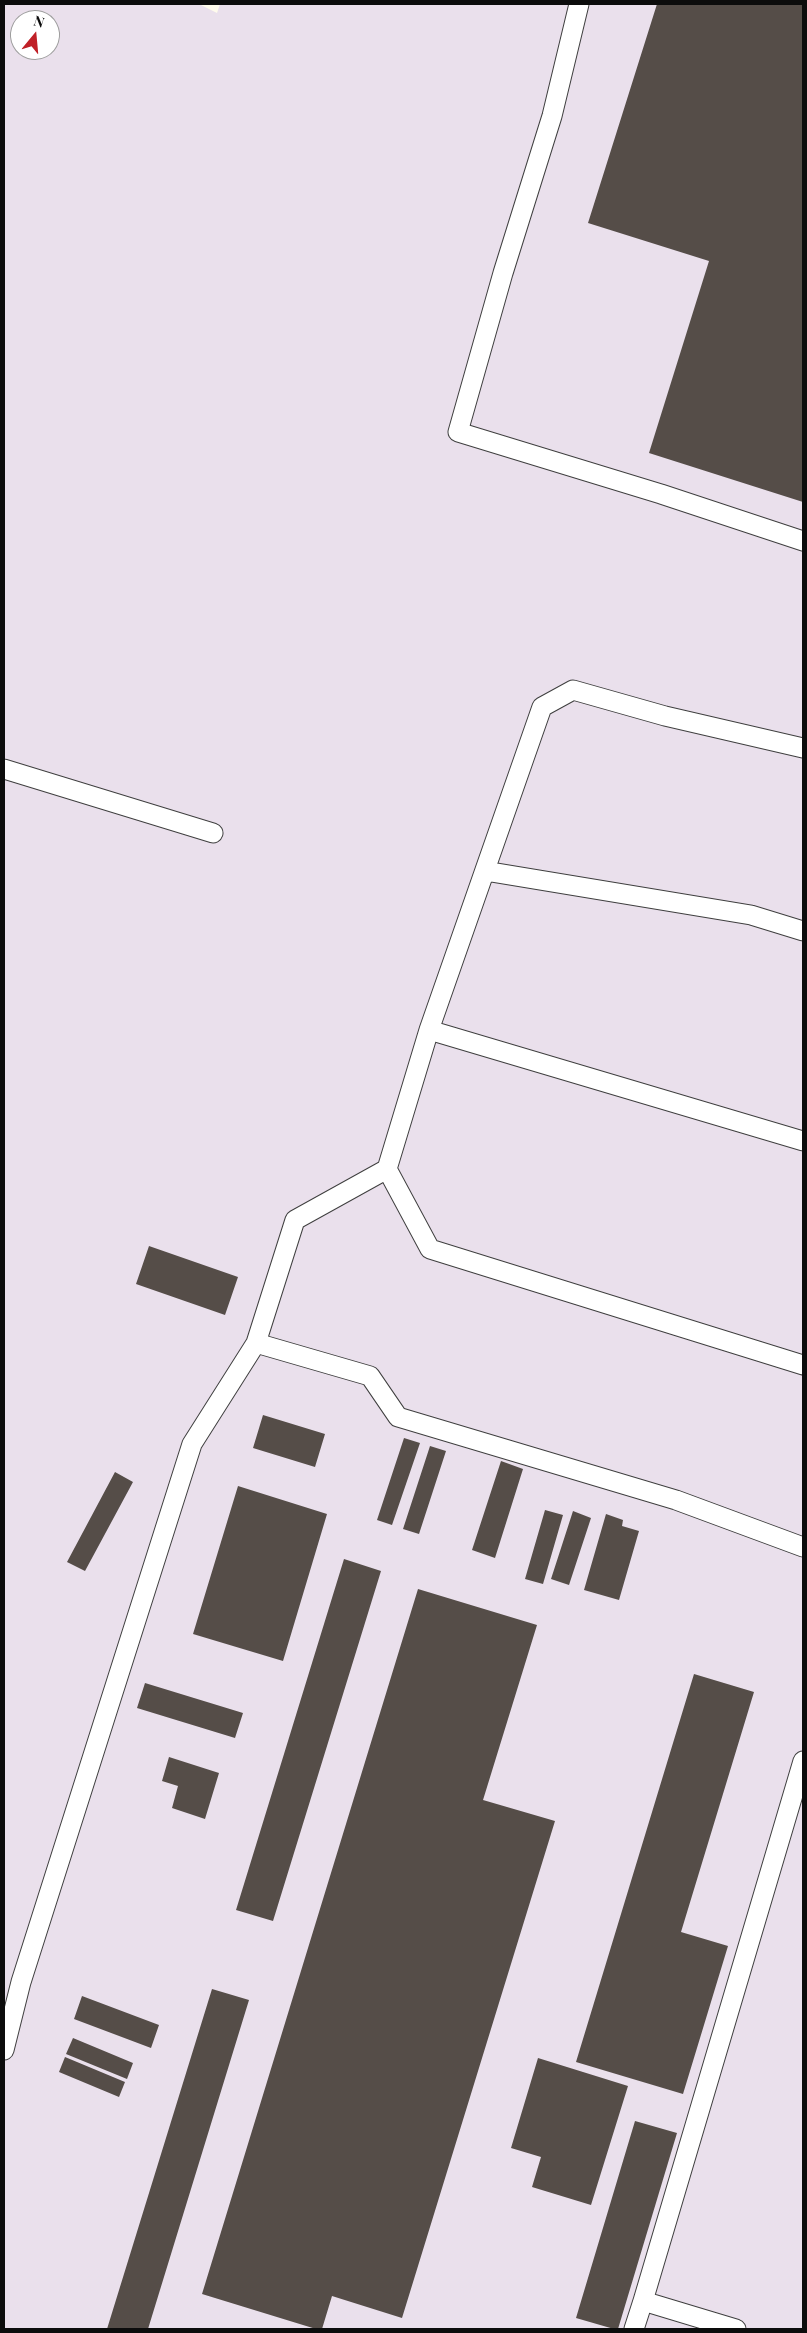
<!DOCTYPE html>
<style>
body{margin:0}
#map{position:relative;width:807px;height:2333px;overflow:hidden;background:#fffbec;font-family:"Playfair Display",serif}
canvas{display:block}
.frame{position:absolute;inset:0;border:5px solid #0c0c0c;pointer-events:none}
.north{position:absolute;left:10px;top:10px;width:50px;height:50px;box-sizing:border-box;background:#fff;border:1px solid #9e9e9e;border-radius:50%;rotate:17deg;font-size:14px;font-weight:700;line-height:20px;text-align:center;color:#0c0c0c}
.north::after{content:'';display:block;margin:auto;width:18px;height:22px;background:#c02027;clip-path:polygon(50% 0,100% 100%,50% 72%,0 100%)}
</style>
<div id="map">
<canvas width="807" height="2333"></canvas>
<div class="frame"></div>
<div class="north">N</div>
</div>
<script>
const ctx = document.querySelector('canvas').getContext('2d');
ctx.lineJoin = 'round';
function fillPath(path, color) {
  ctx.fillStyle = color;
  ctx.fill(path, 'evenodd');
}
function shape(rows) {
  const path = new Path2D();
  for (const r of rows) {
    path.moveTo(r[0], r[1]);
    for (let i = 2; i < r.length; i += 2) path.lineTo(r[i], r[i + 1]);
  }
  return path;
}
function stroke(path, color, width, dash) {
  ctx.strokeStyle = color;
  ctx.lineWidth = width;
  ctx.lineCap = dash ? 'butt' : 'round';
  ctx.setLineDash(dash || []);
  ctx.stroke(path);
}
const industrial = shape([
 [4,4,199,4,217,13,220,4,803,4,803,2329,4,2329],
 [20,20,50,20,50,50,20,50]
]);
const building = shape([
 [657,4,803,4,803,502,649,453,709,261,588,223],
 [149,1246,238,1277,225,1315,136,1284],
 [263,1415,325,1434,315,1467,253,1448],
 [404,1438,420,1443,392,1525,377,1520],
 [430,1446,446,1451,419,1534,403,1529],
 [501,1461,523,1469,495,1558,472,1550],
 [115,1472,133,1482,85,1571,67,1562],
 [238,1486,327,1514,283,1661,193,1634],
 [545,1510,563,1515,543,1584,525,1579],
 [573,1511,591,1518,569,1585,551,1579],
 [606,1514,623,1520,622,1526,639,1531,619,1600,584,1590],
 [344,1559,381,1571,273,1921,236,1910],
 [418,1589,537,1625,483,1800,555,1821,402,2318,332,2296,322,2329,316,2329,202,2294],
 [694,1674,754,1692,681,1932,728,1946,683,2094,576,2062],
 [145,1683,243,1713,235,1738,137,1708],
 [169,1757,219,1773,205,1819,172,1808,178,1786,162,1781],
 [212,1989,249,2000,148,2329,107,2329],
 [82,1996,159,2025,151,2048,74,2019],
 [73,2038,133,2063,127,2079,66,2054],
 [65,2057,125,2082,119,2097,59,2072],
 [538,2058,628,2086,591,2205,532,2187,541,2157,511,2148],
 [635,2121,677,2133,618,2329,614,2329,576,2318]
]);
const lane = shape([
 [579,4,552,116,503,273,458,432,661,494,803,541],
 [803,748,665,716,573,690,542,707,429,1030,387,1169,430,1249,803,1365],
 [4,769,213,833],
 [485,871,751,915,803,931],
 [429,1030,803,1141],
 [256,1343,295,1220,387,1169],
 [4,2050,21,1982,192,1444,256,1343,370,1376,398,1417,676,1500,803,1547],
 [634,2329,643,2301],
 [736,2329,643,2301,803,1761]
]);
fillPath(industrial, '#eae0ec');
fillPath(building, '#554d48');
stroke(lane, '#3f3f3f', 21);
stroke(lane, '#fff', 19);
</script>
